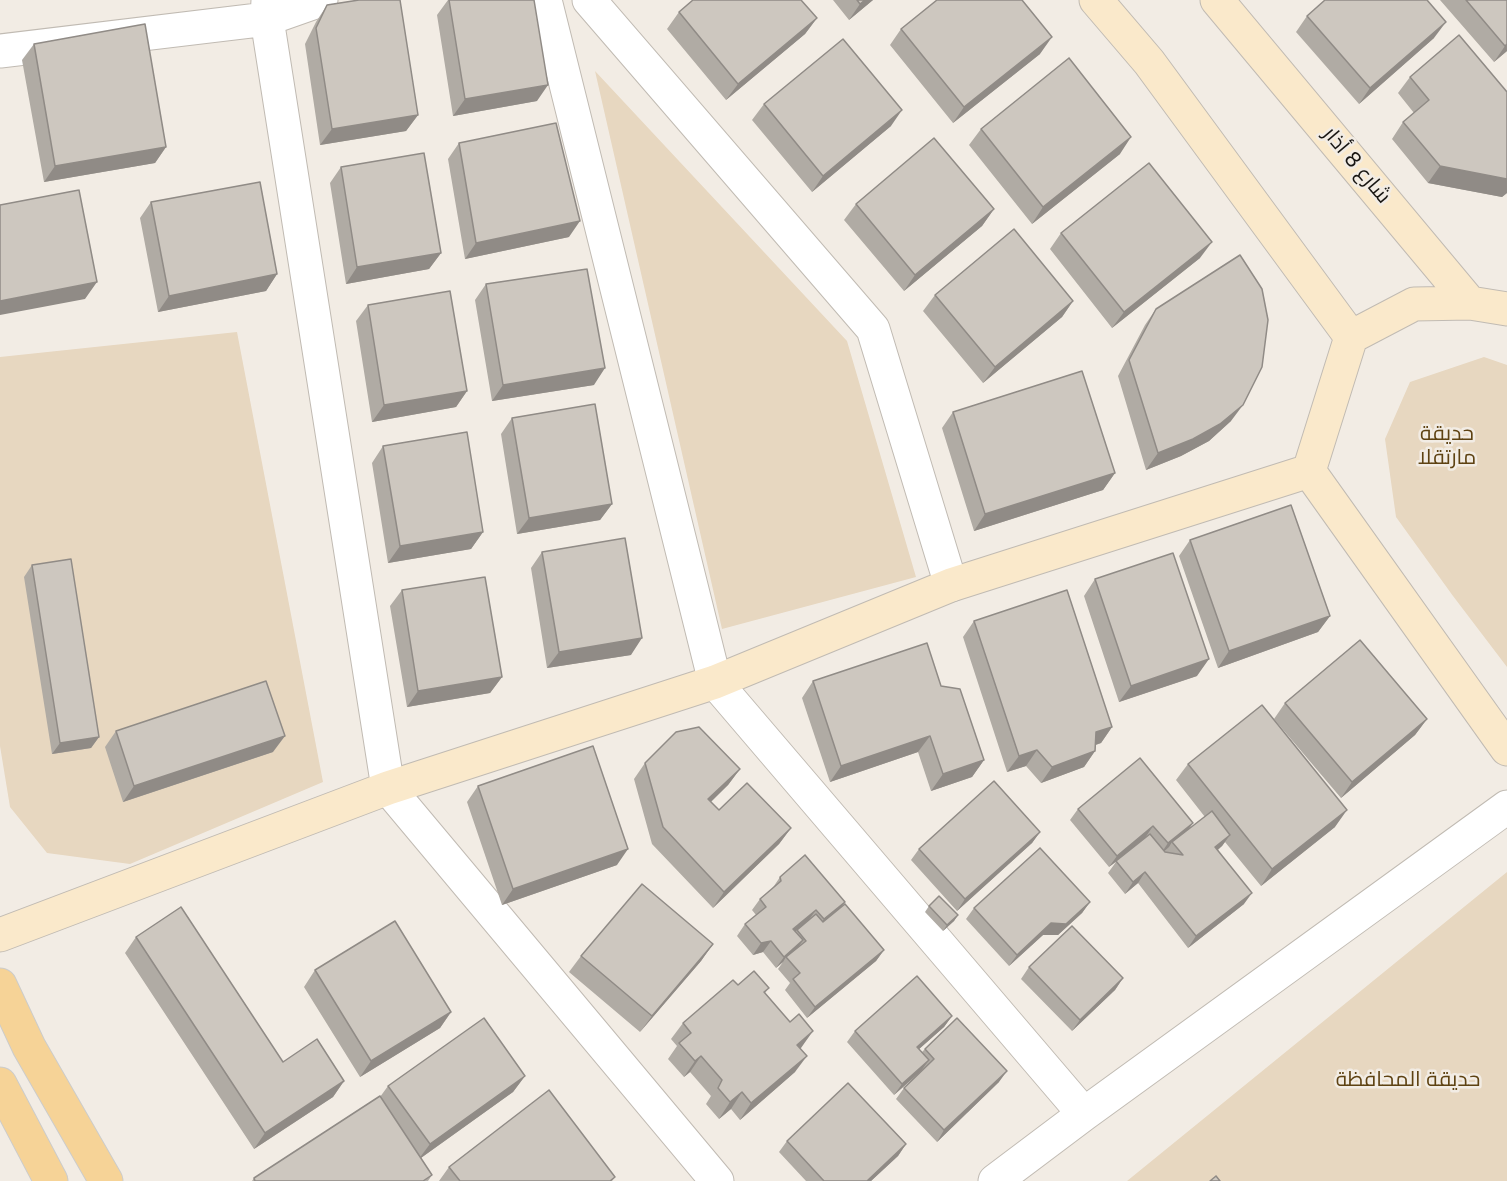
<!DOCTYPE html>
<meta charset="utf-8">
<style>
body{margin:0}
canvas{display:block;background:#f2ece4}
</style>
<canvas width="1507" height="1181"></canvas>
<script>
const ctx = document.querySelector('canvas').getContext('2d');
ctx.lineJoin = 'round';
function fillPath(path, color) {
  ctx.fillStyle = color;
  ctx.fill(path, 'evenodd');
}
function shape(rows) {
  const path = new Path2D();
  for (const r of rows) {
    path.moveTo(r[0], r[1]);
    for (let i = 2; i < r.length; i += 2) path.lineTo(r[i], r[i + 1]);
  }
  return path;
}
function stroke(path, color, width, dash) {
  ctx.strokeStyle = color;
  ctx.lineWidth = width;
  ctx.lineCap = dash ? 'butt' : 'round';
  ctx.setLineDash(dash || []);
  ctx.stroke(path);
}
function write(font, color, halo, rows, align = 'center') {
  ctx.font = font + ' Poppins,Cairo,sans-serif';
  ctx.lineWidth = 5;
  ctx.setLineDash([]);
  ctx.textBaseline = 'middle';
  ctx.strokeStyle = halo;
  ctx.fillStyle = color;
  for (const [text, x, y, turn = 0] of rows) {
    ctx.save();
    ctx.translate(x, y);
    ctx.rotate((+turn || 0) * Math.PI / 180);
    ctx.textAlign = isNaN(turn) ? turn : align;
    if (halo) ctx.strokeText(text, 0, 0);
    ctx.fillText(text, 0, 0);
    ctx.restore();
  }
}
const green = shape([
 [595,71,847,341,916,577,722,629],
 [237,332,323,782,130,864,47,853,10,807,0,746,0,357],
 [1484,357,1507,365,1507,667,1453,596,1396,517,1385,439,1410,382],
 [1507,872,1507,1181,1127,1181]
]);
const street = shape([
 [268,0,267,19,388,788,717,1181],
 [545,0,715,682,1084,1114],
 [589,0,873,329,951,585],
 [0,51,267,19,321,0],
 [995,1181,1084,1114,1507,807]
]);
const secondary = shape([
 [1096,0,1149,62,1351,337,1309,471,1507,749],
 [1217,0,1470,303,1507,309],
 [1351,337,1414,304,1470,303],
 [0,935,388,788,715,682,951,585,1309,471]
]);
const primary = shape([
 [0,985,29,1047,106,1181],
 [0,1084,51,1181]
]);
const wall = shape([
 [448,0,534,0,537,101,453,116,437,15],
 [833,0,873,0,849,20],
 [1440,0,1507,0,1507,51,1494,62],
 [327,5,418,115,406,131,320,145,305,44,316,22],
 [679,12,817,18,805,34,726,100,667,29],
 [1307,16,1434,38,1359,104,1296,32],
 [901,29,1040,54,953,123,890,45],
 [34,44,166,147,155,163,44,182,22,60],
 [1410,77,1507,92,1507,193,1502,197,1428,183,1392,139,1403,122,1414,113,1398,93],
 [764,104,891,126,812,192,752,120],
 [981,129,1120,154,1032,224,969,145],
 [459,143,569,237,465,259,448,159],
 [341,167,441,253,429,269,346,284,330,183],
 [151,202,277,274,266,291,158,312,140,218],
 [856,204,994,209,982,226,904,291,844,220],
 [1061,233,1200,258,1112,328,1050,249],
 [486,284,594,385,492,401,475,300],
 [935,295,1073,301,1062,317,983,383,923,311],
 [368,305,467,391,456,407,372,422,356,321],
 [1156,309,1231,421,1209,441,1181,456,1146,470,1118,376,1145,325],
 [953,412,1115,473,1103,490,974,531,942,428],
 [512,418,612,504,600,520,517,534,501,434],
 [383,446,483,532,471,549,388,563,372,463],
 [1190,540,1330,616,1318,632,1218,668,1179,556],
 [542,552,631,655,547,668,531,568],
 [32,565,99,737,91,748,52,754,24,577],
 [1095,579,1197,676,1119,702,1084,596],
 [402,590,502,677,490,693,407,707,390,606],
 [974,621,1112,727,1101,743,1096,745,1095,751,1084,767,1041,783,1026,766,1007,772,963,637],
 [813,681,941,686,984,760,972,777,931,791,918,752,830,782,802,698],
 [1285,703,1427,719,1415,735,1341,798,1274,719],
 [116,731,273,752,123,802,105,747],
 [645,763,740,769,728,785,711,802,719,810,791,828,779,844,713,908,652,844,634,779],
 [1188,764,1335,827,1261,886,1225,842,1222,846,1218,850,1244,904,1188,948,1138,883,1125,894,1108,873,1116,862,1109,867,1070,820,1078,809,1193,823,1188,830,1205,817,1176,780],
 [478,786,617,865,502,905,467,802],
 [1040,832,1032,843,957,911,911,860,919,849],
 [780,877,845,902,842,906,884,950,876,961,807,1018,785,990,790,983,778,969,783,962,776,968,763,952,753,955,737,936,745,924,756,915,752,910,760,899,772,889],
 [1090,902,1082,913,1058,935,1043,935,1009,966,966,919,974,908],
 [929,906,958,915,954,921,943,931,925,912],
 [136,937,283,1062,344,1081,333,1097,254,1149,125,953],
 [713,944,701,961,640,1032,569,972,581,956],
 [1029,967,1123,978,1115,990,1072,1031,1021,979],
 [315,970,451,1012,440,1028,360,1077,304,987],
 [738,985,769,988,765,993,801,1048,800,1049,795,1072,740,1120,731,1109,719,1119,706,1104,711,1096,690,1072,684,1077,668,1059,677,1046,671,1039,683,1023],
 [952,1016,944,1027,919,1049,922,1052,925,1049,999,1082,937,1142,896,1099,904,1088,917,1075,894,1095,847,1042,855,1031],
 [525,1076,513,1092,421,1158,432,1175,428,1181,252,1181,254,1178,380,1097,388,1086],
 [787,1141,906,1144,898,1156,871,1181,806,1181,779,1152],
 [449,1167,615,1177,612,1181,439,1181]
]);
const shadedWall = shape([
 [865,0,873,0,849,20,860,4],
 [817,18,805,34,726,100,738,84],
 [1446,22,1434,38,1359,104,1370,88],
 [1052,37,1040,54,953,123,964,107],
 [1507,44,1507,51,1494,62,1505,46],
 [548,85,537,101,453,116,465,99],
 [902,110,891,126,812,192,823,176],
 [418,115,406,131,320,145,332,129],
 [1131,137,1120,154,1032,224,1043,207],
 [166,147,155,163,44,182,55,166],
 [1440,166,1507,179,1507,193,1502,197,1428,183],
 [994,209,982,226,904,291,915,275],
 [580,221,569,237,465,259,476,243],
 [1212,242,1200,258,1112,328,1124,312],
 [441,253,429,269,346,284,357,267],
 [277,274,266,291,158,312,169,296],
 [97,282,85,299,0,315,0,301],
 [1073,301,1062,317,983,383,995,367],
 [605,368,594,385,492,401,503,385],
 [467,391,456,407,372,422,384,405],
 [1243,405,1231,421,1209,441,1181,456,1146,470,1158,453],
 [1115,473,1103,490,974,531,985,514],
 [612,504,600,520,517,534,529,518],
 [483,532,471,549,388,563,400,546],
 [1330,616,1318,632,1218,668,1229,651],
 [642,638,631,655,547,668,559,652],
 [1209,659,1197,676,1119,702,1131,686],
 [502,677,490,693,407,707,418,691],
 [1427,719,1415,735,1341,798,1352,782],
 [1112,727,1101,743,1085,748,1096,732],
 [285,736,273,752,123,802,134,786],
 [930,736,918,752,830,782,841,766],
 [99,737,91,748,52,754,60,743],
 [1037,750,1026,766,1007,772,1019,756],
 [1095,751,1084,767,1041,783,1052,767],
 [984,760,972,777,931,791,943,774],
 [740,769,728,785,697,815,708,799],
 [1347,810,1335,827,1261,886,1272,869],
 [1193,823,1185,834,1172,842,1169,847,1160,855,1168,843],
 [1153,826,1145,838,1109,867,1117,856],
 [791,828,779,844,713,908,724,892],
 [1040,832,1032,843,957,911,965,899],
 [1230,835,1222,846,1207,858,1215,847],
 [628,849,617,865,502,905,513,889],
 [1145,872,1138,883,1125,894,1133,882],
 [1252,893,1244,904,1188,948,1196,936],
 [845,902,837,913,816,931,824,919],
 [1090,902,1082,913,1058,935,1043,935,1009,966,1017,955,1051,923],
 [816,910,808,921,785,940,793,929],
 [958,915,954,921,943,931,947,925],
 [803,940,795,952,786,957,783,962,776,968,784,957],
 [771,941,763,952,753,955,761,943],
 [713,944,701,961,640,1032,652,1016],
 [884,950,876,961,807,1018,815,1007],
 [1123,978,1115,990,1072,1031,1080,1020],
 [451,1012,440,1028,360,1077,371,1061],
 [952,1016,944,1027,909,1058,917,1047],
 [813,1031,801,1048,786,1062,797,1045],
 [701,1056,690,1072,684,1077,695,1061],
 [807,1056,795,1072,740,1120,751,1103],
 [929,1060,921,1071,894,1095,902,1084],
 [1007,1071,999,1082,937,1142,944,1130],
 [525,1076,513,1092,418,1160,430,1144],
 [344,1081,333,1097,254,1149,265,1133],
 [742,1092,731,1109,719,1119,730,1102],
 [906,1144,898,1156,871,1181,867,1181]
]);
const building = shape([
 [359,0,400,0,418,115,332,129,316,28,327,5,359,0],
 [449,0,534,0,548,85,465,99,449,0],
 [693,0,801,0,817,18,738,84,679,12,693,0],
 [857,0,865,0,860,4,857,0],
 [937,0,1022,0,1052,37,964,107,901,29,937,0],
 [1325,0,1427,0,1446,22,1370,88,1307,16,1325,0],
 [1466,0,1507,0,1507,44,1505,46,1466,0],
 [145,24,166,147,55,166,34,44,145,24],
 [1459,35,1507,92,1507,179,1440,166,1403,122,1429,100,1410,77,1459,35],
 [843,39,902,110,823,176,764,104,843,39],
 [1069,58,1131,137,1043,207,981,129,1069,58],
 [556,123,580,221,476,243,459,143,556,123],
 [934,138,994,209,915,275,856,204,934,138],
 [424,153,441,253,357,267,341,167,424,153],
 [1149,163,1212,242,1124,312,1061,233,1149,163],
 [260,182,277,274,169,296,151,202,260,182],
 [79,190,97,282,0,301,0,205,79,190],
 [1014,229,1073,301,995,367,935,295,1014,229],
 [1240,255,1262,289,1268,320,1262,367,1243,405,1220,424,1193,439,1158,453,1129,360,1156,309,1240,255],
 [587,269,605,368,503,385,486,284,587,269],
 [450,291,467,391,384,405,368,305,450,291],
 [1082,371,1115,473,985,514,953,412,1082,371],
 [595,404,612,504,529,518,512,418,595,404],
 [467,432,483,532,400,546,383,446,467,432],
 [1291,505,1330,616,1229,651,1190,540,1291,505],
 [625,538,642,638,559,652,542,552,625,538],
 [1173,553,1209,659,1131,686,1095,579,1173,553],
 [71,559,99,737,60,743,32,565,71,559],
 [485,577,502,677,418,691,402,590,485,577],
 [1067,590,1112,727,1096,732,1095,751,1052,767,1037,750,1019,756,974,621,1067,590],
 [1360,640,1427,719,1352,782,1285,703,1360,640],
 [927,643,941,686,960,689,984,760,943,774,930,736,841,766,813,681,927,643],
 [266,681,285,736,134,786,116,731,266,681],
 [1262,705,1347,810,1272,869,1188,764,1262,705],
 [699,727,740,769,708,799,719,810,747,783,791,828,724,892,663,827,645,763,676,732,699,727],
 [593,746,628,849,513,889,478,786,593,746],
 [1140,758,1193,823,1168,843,1153,826,1117,856,1078,809,1140,758],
 [994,781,1040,832,965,899,919,849,994,781],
 [1212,811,1230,835,1215,847,1252,893,1196,936,1145,872,1133,882,1116,861,1150,834,1165,852,1183,855,1172,842,1212,811],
 [1040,848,1090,902,1066,924,1051,923,1017,955,974,908,1040,848],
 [805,855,845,902,824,919,816,910,793,929,803,940,784,957,771,941,761,943,745,924,766,907,760,899,781,881,780,877,805,855],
 [642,884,713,944,652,1016,581,956,642,884],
 [939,896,958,915,947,925,929,906,939,896],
 [845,904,884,950,815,1007,793,979,800,973,786,957,806,941,797,930,816,914,823,922,845,904],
 [181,907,283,1062,317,1039,344,1081,265,1133,136,937,181,907],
 [395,921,451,1012,371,1061,315,970,395,921],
 [1072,926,1123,978,1080,1020,1029,967,1072,926],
 [754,971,769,988,764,992,790,1022,799,1014,813,1031,797,1045,807,1056,751,1103,742,1092,730,1102,718,1088,722,1080,701,1056,695,1061,679,1043,691,1033,683,1023,733,980,738,985,754,971],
 [917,976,952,1016,917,1047,929,1060,902,1084,855,1031,917,976],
 [484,1018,525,1076,430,1144,388,1086,484,1018],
 [957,1018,1007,1071,944,1130,904,1088,934,1059,925,1049,957,1018],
 [848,1083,906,1144,867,1181,824,1181,787,1141,848,1083],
 [549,1090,615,1177,610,1181,460,1181,449,1167,549,1090],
 [380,1096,432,1175,423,1181,255,1181,254,1178,380,1096],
 [1216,1176,1220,1181,1210,1181,1216,1176]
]);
const streetNames = [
 ["شارع 8 أذار",1356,166,50]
];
const parkNames = [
 ["حديقة",1447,435],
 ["مارتقلا",1447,459],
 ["حديقة المحافظة",1408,1081]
];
fillPath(green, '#e7d7c0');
stroke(street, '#c1bbb3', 35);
stroke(secondary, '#c1bbb3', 35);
stroke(primary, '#cccccb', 35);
stroke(street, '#fff', 33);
stroke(secondary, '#fae9cb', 33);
stroke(primary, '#f6d397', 33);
fillPath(wall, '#b0aba4');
fillPath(shadedWall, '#908b86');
fillPath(building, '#cdc7bf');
stroke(building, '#908b86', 1.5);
write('21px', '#181613', '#f2ece4', streetNames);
write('21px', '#5e4212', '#f2ece4', parkNames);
</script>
